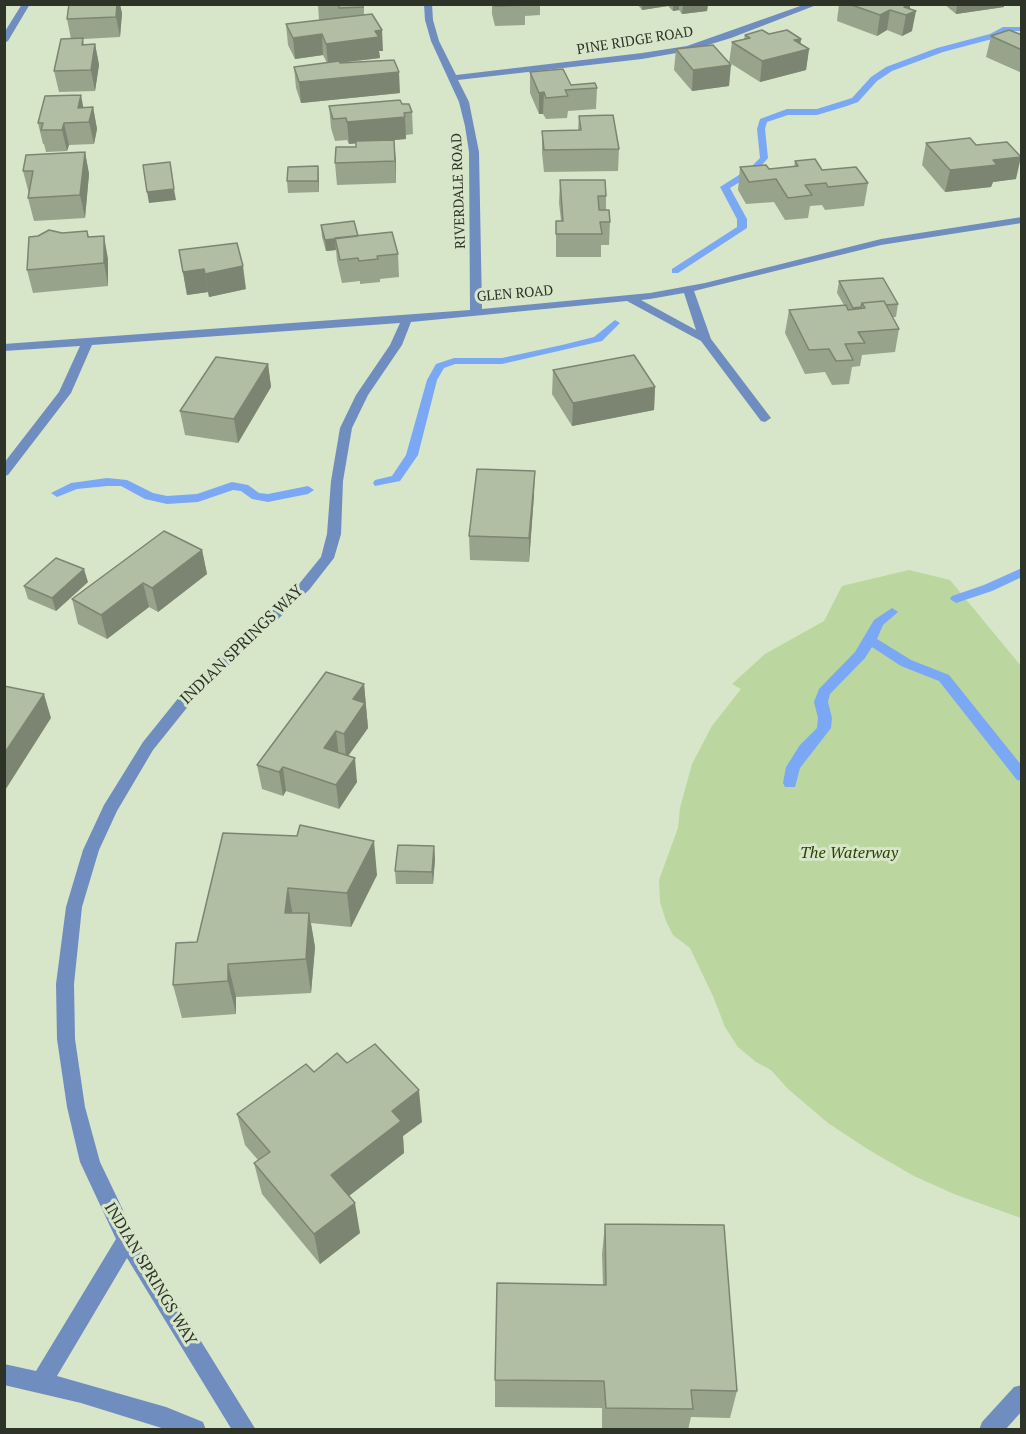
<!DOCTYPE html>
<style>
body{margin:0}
#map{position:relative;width:1026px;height:1434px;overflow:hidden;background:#d7e5c9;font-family:"PT Serif",serif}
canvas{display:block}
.frame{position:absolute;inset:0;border:6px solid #2e3328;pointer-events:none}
</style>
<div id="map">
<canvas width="1026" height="1434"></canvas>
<div class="frame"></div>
</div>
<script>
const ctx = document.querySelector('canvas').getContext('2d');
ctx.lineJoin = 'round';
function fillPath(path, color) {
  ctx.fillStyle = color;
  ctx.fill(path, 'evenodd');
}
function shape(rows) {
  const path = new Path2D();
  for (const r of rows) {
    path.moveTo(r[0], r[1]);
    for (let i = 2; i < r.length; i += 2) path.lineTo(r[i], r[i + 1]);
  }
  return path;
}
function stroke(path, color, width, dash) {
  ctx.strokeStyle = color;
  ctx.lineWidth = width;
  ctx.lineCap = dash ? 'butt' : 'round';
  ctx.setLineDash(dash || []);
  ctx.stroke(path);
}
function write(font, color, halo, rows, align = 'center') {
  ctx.font = font + ' "PT Serif",serif';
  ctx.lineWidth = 6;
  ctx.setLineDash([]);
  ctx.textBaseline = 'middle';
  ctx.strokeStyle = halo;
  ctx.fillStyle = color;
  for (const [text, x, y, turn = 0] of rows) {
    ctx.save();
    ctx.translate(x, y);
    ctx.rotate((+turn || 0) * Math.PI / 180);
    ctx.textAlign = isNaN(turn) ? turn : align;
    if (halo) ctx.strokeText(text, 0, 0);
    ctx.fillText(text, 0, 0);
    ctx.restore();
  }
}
const green = shape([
 [909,570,950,580,1021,666,1021,1218,954,1194,914,1176,869,1150,828,1123,788,1089,771,1070,756,1062,738,1047,725,1027,713,996,690,948,673,935,666,921,660,902,659,880,678,828,680,808,692,764,712,726,741,689,732,684,765,654,824,621,842,586]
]);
const stream = shape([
 [1003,27,1022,27,1022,31,1007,31,996,38,943,52,892,71,877,81,858,102,847,106,817,115,788,115,767,122,765,129,768,158,756,172,730,188,747,219,747,228,678,273,672,273,672,269,737,227,737,219,720,187,750,168,760,158,757,129,760,119,787,109,817,109,852,98,871,77,886,67,937,48,990,34,1003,27],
 [615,320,620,323,602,341,502,364,455,364,444,368,437,380,418,455,400,481,375,486,373,483,375,480,392,476,406,455,427,380,436,364,454,358,502,358,562,345,594,337,615,320],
 [107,478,127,480,153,493,167,496,197,494,232,482,248,485,259,493,268,494,308,486,314,490,308,494,268,502,252,499,241,491,233,490,198,502,167,504,145,499,121,486,107,486,77,489,57,497,51,493,71,483,107,478],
 [1022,568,1022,577,992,591,956,603,950,599,952,596,984,585,1022,568],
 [892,608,898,612,883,625,877,639,911,660,949,675,1022,766,1022,781,1017,780,939,681,901,666,872,647,865,658,830,694,828,702,832,718,831,728,800,768,795,787,785,787,783,783,786,767,800,745,817,728,818,718,814,702,819,689,855,652,874,620,892,608]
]);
const minor = shape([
 [22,4,30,4,8,41,4,43,4,33,22,4],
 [424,4,432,4,433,20,439,41,456,75,642,53,687,46,806,4,819,4,731,38,688,51,642,59,458,80,469,102,479,152,482,309,650,293,705,283,881,239,1022,217,1022,223,881,245,694,291,711,339,771,418,765,422,761,421,701,341,627,301,411,322,402,345,368,395,352,428,343,481,341,534,334,558,309,590,198,694,153,750,117,811,99,850,82,907,74,984,75,1039,85,1107,100,1162,134,1233,256,1430,232,1430,127,1258,57,1376,166,1407,203,1422,206,1430,168,1430,81,1403,4,1385,4,1364,36,1371,116,1239,80,1162,67,1107,57,1039,56,984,66,907,83,850,104,805,143,742,188,686,299,584,321,557,327,534,331,481,340,428,356,395,390,345,400,323,92,345,71,393,8,475,4,476,4,463,59,392,80,346,4,351,4,344,470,310,469,152,465,126,459,102,431,41,425,20,424,4],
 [684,293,696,330,641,300,650,299,684,293],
 [1022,1385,1022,1411,1005,1430,979,1430,982,1422,1014,1387,1022,1385]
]);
const wall = shape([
 [318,4,364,4,364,15,383,51,379,51,380,58,340,63,400,93,301,103,296,88,294,67,327,63,323,55,295,59,288,45,286,24,319,20],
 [492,4,540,4,540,15,525,16,525,25,495,26,492,14],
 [637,4,708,4,707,11,682,14,679,10,673,11,668,6,642,10],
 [839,4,910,4,910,9,912,31,902,36,887,30,877,36,837,21],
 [944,4,1004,4,1004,7,956,14],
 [122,13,120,37,83,39,84,44,95,44,99,65,95,91,59,92,54,71,71,39,67,19],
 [769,34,801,39,800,44,809,49,806,70,760,82,730,63,729,86,692,91,674,70,676,49,729,63,732,42,744,39,745,35],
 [1022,35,1022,73,986,57,991,36],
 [530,72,571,85,597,88,596,109,568,111,567,118,546,119,543,114,539,114,530,93],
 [402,104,412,112,413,134,406,135,406,139,392,140,396,162,396,183,337,185,335,163,356,147,356,143,349,144,347,140,335,141,331,128,329,106],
 [93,107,97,129,94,144,69,145,67,151,46,152,44,144,43,144,38,123,83,108],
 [579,116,619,149,618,171,544,172,542,153,542,131,578,130],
 [926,143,976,145,1016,179,993,182,991,187,945,192,922,165],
 [85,152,89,174,85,218,34,221,28,198,29,194,23,171],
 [795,161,868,183,864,206,825,210,822,205,810,206,808,218,785,220,774,202,746,204,738,190,740,167,769,169,794,167],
 [319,178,319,192,288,193,287,181],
 [560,180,606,196,606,210,610,222,609,245,601,245,601,257,556,257,556,221,561,221,559,203],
 [321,225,358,236,398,254,399,277,380,279,380,282,360,284,360,281,342,283,337,261,336,250,326,251,322,237],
 [87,231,89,237,108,259,108,286,33,293,27,270,62,233],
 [179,250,246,289,209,297,208,292,187,295],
 [839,281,898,304,896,317,892,317,899,329,895,352,862,355,860,366,852,367,849,384,832,385,825,372,805,374,785,333,789,310,844,305,837,293],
 [268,364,271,387,238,443,185,435,180,411],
 [553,370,655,387,654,410,572,426,552,394],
 [534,495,529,562,470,560,469,536],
 [202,550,207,574,158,612,149,607,107,639,78,624,72,599],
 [88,582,56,611,28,599,24,586],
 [364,684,368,728,348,756,357,782,339,809,286,791,283,796,262,789,257,765],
 [223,833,377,875,351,927,311,923,315,947,311,993,236,997,236,1014,182,1018,173,985,197,942],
 [434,846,435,859,433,884,396,884,395,871],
 [347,1063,422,1122,403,1136,404,1153,349,1196,360,1233,320,1264,262,1194,254,1163,258,1160,245,1145,237,1114,314,1072],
 [605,1224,737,1391,730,1418,691,1417,688,1430,602,1430,602,1408,495,1407,495,1380,603,1285,602,1254]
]);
const shadedWall = shape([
 [117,4,120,4,122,13,120,37,116,17],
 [642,4,669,4,668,6,642,10],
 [673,4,679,4,679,10,673,11],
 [683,4,708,4,707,11,682,14],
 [910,4,909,14,916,11,912,31,902,36,906,15,894,11],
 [957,4,1004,4,1004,7,956,14],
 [890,10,887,30,877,36,880,15],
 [382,30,383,51,379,51,380,58,328,64,326,44,375,31],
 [322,34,323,55,295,59,293,38],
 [801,39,799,52,809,49,806,70,760,82,762,61,794,40],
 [95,44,99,65,95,91,91,70],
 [731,65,729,86,692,91,693,70],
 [399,72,400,93,301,103,299,82],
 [544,92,543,114,539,114,539,93],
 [81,95,85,116,78,108],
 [93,107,97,129,94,144,89,122],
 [405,117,406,139,349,144,347,122],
 [64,123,69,145,67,151,62,130],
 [394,140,396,162,396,183,395,161],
 [85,152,89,174,85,218,80,195],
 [1021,157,1016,179,993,182,991,187,945,192,950,170,993,160],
 [318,166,319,178,319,192,318,181],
 [171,173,176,200,149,203,147,192],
 [104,236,108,259,108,286,104,263],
 [335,238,336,250,326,251,325,240],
 [243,266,246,289,209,297,205,274],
 [204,269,208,292,187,295,183,272],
 [268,364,271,387,238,443,234,419],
 [655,387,654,410,572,426,573,403],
 [535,471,534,495,529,562,529,538],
 [202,550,207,574,158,612,152,588],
 [84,569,88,582,56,611,52,598],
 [143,583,149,607,107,639,101,615],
 [364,684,368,728,346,759,344,734,353,699],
 [44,694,51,718,4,792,4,754],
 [336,731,339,756,324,748],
 [355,758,357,782,339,809,336,785],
 [283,767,286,791,283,796,279,772],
 [374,841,377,875,351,927,347,893],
 [434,846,435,859,433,884,432,872],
 [288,888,294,922,285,913],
 [309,913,315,947,311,993,306,959],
 [228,964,236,997,236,1014,228,981],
 [419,1090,422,1122,403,1136,404,1153,336,1206,331,1175,392,1111],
 [355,1203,360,1233,320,1264,314,1234]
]);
const building = shape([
 [69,4,117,4,116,17,67,19,69,4],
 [339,4,363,4,363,7,339,8,339,4],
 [494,4,525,4,525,5,495,6,494,4],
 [849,4,910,4,904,7,916,11,906,15,890,10,880,15,849,4],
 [372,14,382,30,375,31,379,37,326,44,322,34,293,38,286,24,372,14],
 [762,30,769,34,787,30,801,39,794,40,809,49,762,61,732,42,750,38,745,35,762,30],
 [1009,30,1022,35,1022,50,991,36,1009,30],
 [83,38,82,45,95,44,91,70,54,71,61,39,83,38],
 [713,45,731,65,693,70,676,49,713,45],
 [394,60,399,72,299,82,294,67,339,61,340,63,394,60],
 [563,69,571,85,595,83,597,88,565,90,568,96,546,98,544,92,539,93,530,72,563,69],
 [81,95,78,108,93,107,89,122,64,123,62,130,41,130,43,123,38,123,45,96,81,95],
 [400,100,402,104,409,104,412,112,404,113,405,117,347,122,346,118,333,119,329,106,400,100],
 [613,115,619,149,544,150,542,131,581,130,579,116,613,115],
 [970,138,976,145,1007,142,1021,157,993,160,997,165,950,170,926,143,970,138],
 [394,140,395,161,335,163,336,147,356,147,356,141,394,140],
 [85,152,80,195,28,198,33,171,23,171,26,155,85,152],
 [815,159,822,170,856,167,868,183,828,187,826,183,805,185,812,195,788,198,776,179,749,182,740,167,766,165,769,169,798,166,795,161,815,159],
 [170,162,174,189,147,192,143,165,170,162],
 [318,166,318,181,287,181,288,167,318,166],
 [560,180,605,180,606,196,598,196,599,210,609,210,610,222,600,222,602,234,556,234,556,221,563,221,560,180],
 [354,221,358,236,325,240,321,225,354,221],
 [49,230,62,233,87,231,88,237,104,236,104,263,27,270,29,237,38,236,49,230],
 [392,232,398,254,377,256,378,259,359,261,358,258,340,260,335,238,392,232],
 [237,243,243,266,205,274,204,269,183,272,179,250,237,243],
 [883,278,898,304,886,305,884,301,862,303,861,307,853,308,839,281,883,278],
 [884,301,899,329,858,332,865,343,845,344,853,360,836,361,829,349,809,350,789,310,846,305,848,310,865,308,862,303,884,301],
 [634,355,655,387,573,403,553,370,634,355],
 [216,357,268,364,234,419,180,411,216,357],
 [477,469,535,471,529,538,469,536,477,469],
 [164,531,202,550,152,588,143,583,101,615,72,599,164,531],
 [56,558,84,569,52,598,24,586,56,558],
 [326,672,364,684,353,699,365,703,344,734,336,731,324,748,355,758,336,785,283,767,279,772,257,765,326,672],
 [4,686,44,694,4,754,4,686],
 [300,825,374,841,347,893,288,888,285,913,309,913,306,959,228,964,228,981,173,985,176,943,197,942,223,833,297,836,300,825],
 [398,845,434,846,432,872,395,871,398,845],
 [375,1044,419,1090,392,1111,401,1121,331,1175,355,1203,314,1234,254,1163,270,1152,237,1114,306,1064,314,1072,337,1053,347,1063,375,1044],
 [605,1224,724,1225,737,1391,691,1390,693,1409,606,1408,604,1381,495,1380,497,1283,606,1285,605,1224]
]);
const farStreetnames = [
 ["PINE RIDGE ROAD",635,41,-9],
 ["RIVERDALE ROAD",459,191,-92],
 ["GLEN ROAD",515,294,-5]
];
const streetNames = [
 ["INDIAN SPRINGS WAY",242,645,-44],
 ["INDIAN SPRINGS WAY",150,1274,59]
];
const parkNames = [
 ["The Waterway",849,853]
];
fillPath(green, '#bbd69e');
fillPath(stream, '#7ba8f5');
fillPath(minor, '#708dbf');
fillPath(wall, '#98a38c');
fillPath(shadedWall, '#7c8572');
fillPath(building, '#b1bea3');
stroke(building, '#7c8572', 1.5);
write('14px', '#2e3328', '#d7e5c9', farStreetnames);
write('16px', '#2e3328', '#d7e5c9', streetNames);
write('italic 16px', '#2a4100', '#d7e5c9', parkNames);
</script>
